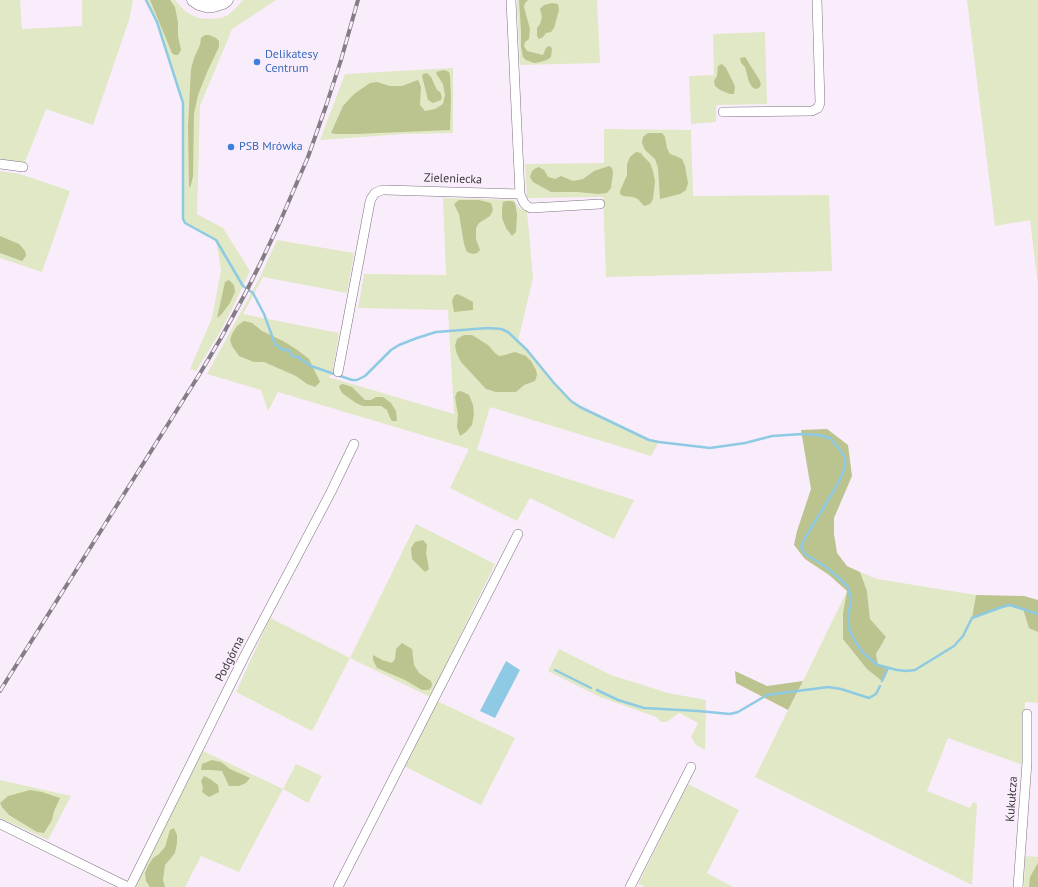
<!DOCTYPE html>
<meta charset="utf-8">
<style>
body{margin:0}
canvas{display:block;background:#f9edfb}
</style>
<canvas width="1038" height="887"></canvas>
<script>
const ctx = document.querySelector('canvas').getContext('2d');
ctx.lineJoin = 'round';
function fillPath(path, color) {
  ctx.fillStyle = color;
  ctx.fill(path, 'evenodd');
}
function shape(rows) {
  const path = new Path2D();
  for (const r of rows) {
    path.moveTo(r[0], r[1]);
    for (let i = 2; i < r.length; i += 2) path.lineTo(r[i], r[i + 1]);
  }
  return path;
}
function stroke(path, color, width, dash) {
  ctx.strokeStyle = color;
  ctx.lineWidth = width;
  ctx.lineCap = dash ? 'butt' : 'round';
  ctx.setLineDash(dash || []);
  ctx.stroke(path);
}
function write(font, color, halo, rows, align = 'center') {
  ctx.font = font + ' "PT Sans",sans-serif';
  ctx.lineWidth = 3.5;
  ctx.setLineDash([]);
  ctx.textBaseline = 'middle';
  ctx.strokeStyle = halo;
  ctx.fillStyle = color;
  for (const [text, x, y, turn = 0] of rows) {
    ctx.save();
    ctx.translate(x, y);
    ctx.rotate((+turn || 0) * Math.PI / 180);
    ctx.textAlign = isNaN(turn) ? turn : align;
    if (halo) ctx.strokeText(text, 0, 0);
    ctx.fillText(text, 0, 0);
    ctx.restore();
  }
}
const green = shape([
 [0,0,20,0,22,29,82,26,82,0,133,0,129,20,93,125,46,109,23,167,0,161],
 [146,0,175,0,182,8,188,13,198,18,210,19,221,18,228,15,234,10,243,0,276,0,232,29,200,106,197,214,223,228,250,271,231,311,220,332,196,371,190,369,212,318,221,270,216,240,185,223,183,219,183,103,157,22],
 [517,0,597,0,600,63,520,65],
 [967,0,1038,0,1038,285,1030,220,995,226],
 [765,32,767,104,716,105,716,122,691,124,689,76,714,75,713,34],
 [453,68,453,133,404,134,320,140,345,74],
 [604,129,691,130,693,196,829,195,832,271,606,277,603,197,527,198,525,164,604,163],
 [0,171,20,174,70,191,42,272,0,258],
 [443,198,514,200,519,208,527,211,533,278,518,341,527,350,554,383,571,401,580,407,649,440,659,442,651,456,490,407,477,450,634,500,614,539,530,498,517,521,450,488,469,449,278,392,268,411,261,390,207,374,259,279,277,240,354,253,347,293,263,277,243,314,339,333,332,375,328,377,454,414,448,310,358,308,364,274,446,275],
 [416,524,495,564,430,697,350,658,312,731,236,692,270,618,350,658],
 [860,572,877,579,976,595,973,618,1002,607,1010,605,1023,609,1029,627,1038,632,1038,703,1025,702,1023,765,948,738,927,791,970,808,973,802,977,804,972,885,755,777,788,710,803,681,847,591,843,613,883,681,888,669,878,665,876,654,886,637,870,619,867,591],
 [559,649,611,675,668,693,706,700,705,750,696,745,691,737,698,723,679,713,667,722,661,722,656,717,600,697,548,671],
 [437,701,515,738,481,805,404,766],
 [203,751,283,789,296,764,322,776,308,803,283,789,239,872,201,856,185,887,137,887,134,885],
 [0,780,71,796,48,840,0,818],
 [688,784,739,810,707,873,733,887,645,887,638,884],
 [1025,856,1038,857,1038,887,1024,887]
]);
const forest = shape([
 [150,0,170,0,175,7,178,23,178,36,181,50,178,55,175,55,172,53],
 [519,0,528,0,525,3,524,7,530,29,529,39,525,42,524,46,527,51,543,55,546,48,549,46,552,48,551,57,547,60,540,62,534,63,526,60,523,57,521,47,521,31],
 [552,3,558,4,559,10,554,28,551,32,546,33,543,37,539,39,537,36,537,28,540,24,542,17,540,9,544,5],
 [205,35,209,35,216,38,219,41,219,47,208,70,198,95,194,114,193,176,191,185,189,188,188,126,191,69,194,58,200,45,201,38],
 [745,57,759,79,761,84,759,88,756,89,752,87,749,82,745,67,741,63,740,58],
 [722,64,726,68,733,82,735,87,734,94,730,94,720,90,715,86,714,81,717,76,718,66],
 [444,70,449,72,450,76,451,97,450,130,355,134,336,134,331,133,343,106,354,94,370,83,377,82,390,86,402,86,418,80,421,87,420,105,425,111,435,109,443,104,445,95,443,84,437,75,436,72],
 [427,73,431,77,437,90,440,92,442,97,441,100,433,103,428,100,422,76,423,74],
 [648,133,662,133,665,137,667,148,670,154,676,156,682,159,685,166,688,183,686,190,680,194,660,199,658,168,655,159,645,150,642,143,643,137],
 [636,152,641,153,643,156,650,163,653,171,655,181,653,199,650,204,644,206,638,199,633,197,623,196,620,194,620,191,627,175,627,164,630,157],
 [609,166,612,168,613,173,611,188,607,193,598,194,577,192,551,192,533,182,530,177,532,171,536,168,539,167,544,170,548,177,555,179,561,176,573,181,583,179,594,171],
 [459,200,479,200,491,203,493,210,490,216,479,223,476,228,476,239,480,250,477,253,473,254,467,252,464,244,459,214,454,204],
 [507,201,512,201,515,203,517,214,516,232,512,236,506,228,502,218,502,209,503,202],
 [0,236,19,244,25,251,26,256,22,261,0,253],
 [229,280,234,285,235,292,230,303,221,315,217,318,225,282],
 [457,294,464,297,473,302,473,310,454,312,452,301,454,296],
 [244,321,252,323,262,331,283,341,296,349,309,359,320,382,315,387,307,384,296,376,264,362,254,362,239,356,232,346,230,340,232,334,237,326],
 [464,335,472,335,488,345,495,353,499,356,505,355,515,352,526,356,531,361,536,370,537,375,535,381,524,385,516,392,496,392,486,389,461,362,457,354,455,346,457,339],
 [343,384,352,387,365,400,371,400,376,397,383,397,391,403,396,411,397,421,392,421,390,418,387,410,381,406,363,406,356,403,342,393,339,387,340,385],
 [461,391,469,395,473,405,474,414,472,425,466,432,460,436,457,427,458,415,455,397,457,392],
 [827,429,848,445,852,476,834,518,834,534,837,553,847,566,860,572,867,591,870,619,886,637,876,654,878,665,888,668,882,681,867,669,843,639,843,613,847,591,829,575,805,559,794,545,797,531,811,489,801,430],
 [423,540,427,545,426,553,429,569,425,572,412,559,411,548,415,542],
 [976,595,1024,596,1038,600,1038,632,1029,628,1023,609,1010,606,1002,607,972,618],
 [402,643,412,649,414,665,419,673,431,681,432,685,431,688,428,690,422,690,405,680,377,668,373,660,373,655,382,660,392,663,395,659,396,649],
 [735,671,767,686,803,681,788,710,736,683],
 [212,760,221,762,230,769,250,778,246,783,239,786,229,786,222,771,212,770,201,770,202,764],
 [204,776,210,779,218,785,219,792,209,797,202,792,203,787,201,781],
 [30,790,42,792,60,798,54,811,52,820,44,833,37,832,9,815,2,807,0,803,8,796],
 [174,828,177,835,177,843,175,853,165,865,163,880,165,887,150,887,146,881,145,873,148,866,153,858,159,854,165,847,170,830],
 [1038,863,1038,887,1029,887,1030,877]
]);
const water = shape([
 [506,661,520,670,495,718,480,711]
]);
const stream = shape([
 [146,0,157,22,183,103,183,219,185,223,216,240,243,286,253,293,264,314,275,344,283,350,289,350,292,356,298,357,311,366,352,380,357,380,365,376,391,350,399,345,417,338,436,332,488,328,501,329,508,332,527,350,554,383,571,401,580,407,649,440,659,442,710,448,745,443,772,436,802,434,818,435,830,438,840,450,845,458,845,468,836,487,805,538,801,547,805,554,826,567,840,579,848,587,851,601,848,616,849,629,856,643,864,654,878,665,897,670,906,671,915,670,954,646,963,636,972,618,1002,607,1010,605,1038,614],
 [555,670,591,688],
 [882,681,888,668],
 [597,690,618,700,644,708,698,711,730,714,738,712,767,695,828,687,841,689,869,698,876,694,880,686]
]);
const street = shape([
 [723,112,812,111,818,108,820,103,817,0],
 [0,164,23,167],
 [520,194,524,203,527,206,531,208,600,204],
 [338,372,370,202,371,199,375,193,382,190,386,190,520,194,511,0],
 [0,824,128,887],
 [130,887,245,655,331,492,354,444],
 [338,887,518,534],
 [630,887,691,767],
 [1018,887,1027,762,1027,714]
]);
const secondary = shape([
 [193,0,199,4,206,6,213,6,223,3,227,0]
]);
const rail = shape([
 [0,691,199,375,221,338,245,294,261,262,279,224,308,157,326,106,341,60,358,0]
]);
const markers = [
 [257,62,4,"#3f7fe0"],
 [231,147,4,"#3f7fe0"]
];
const shopNames = [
 ["Delikatesy",265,55],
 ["Centrum",265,69],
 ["PSB Mrówka",239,147]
];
const streetNames = [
 ["Zieleniecka",453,179,2],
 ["Podgórna",230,659,-63],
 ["Kukułcza",1012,799,-86]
];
fillPath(green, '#e1e8c5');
fillPath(forest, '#bbc38f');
fillPath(water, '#8ecae3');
stroke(stream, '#8ecae3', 2.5);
stroke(street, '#7d727e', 10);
stroke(secondary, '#7d727e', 13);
stroke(street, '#fff', 9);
stroke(secondary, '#fff', 12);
stroke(rail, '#847d86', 4);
stroke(rail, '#f9edfb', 2.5, [8]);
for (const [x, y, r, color] of markers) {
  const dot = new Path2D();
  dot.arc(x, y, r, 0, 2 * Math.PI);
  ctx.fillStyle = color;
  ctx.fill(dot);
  stroke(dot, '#f9edfb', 1.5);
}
write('12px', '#366cbe', '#f9edfb', shopNames, 'left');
write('12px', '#3a363b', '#f9edfb', streetNames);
</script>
